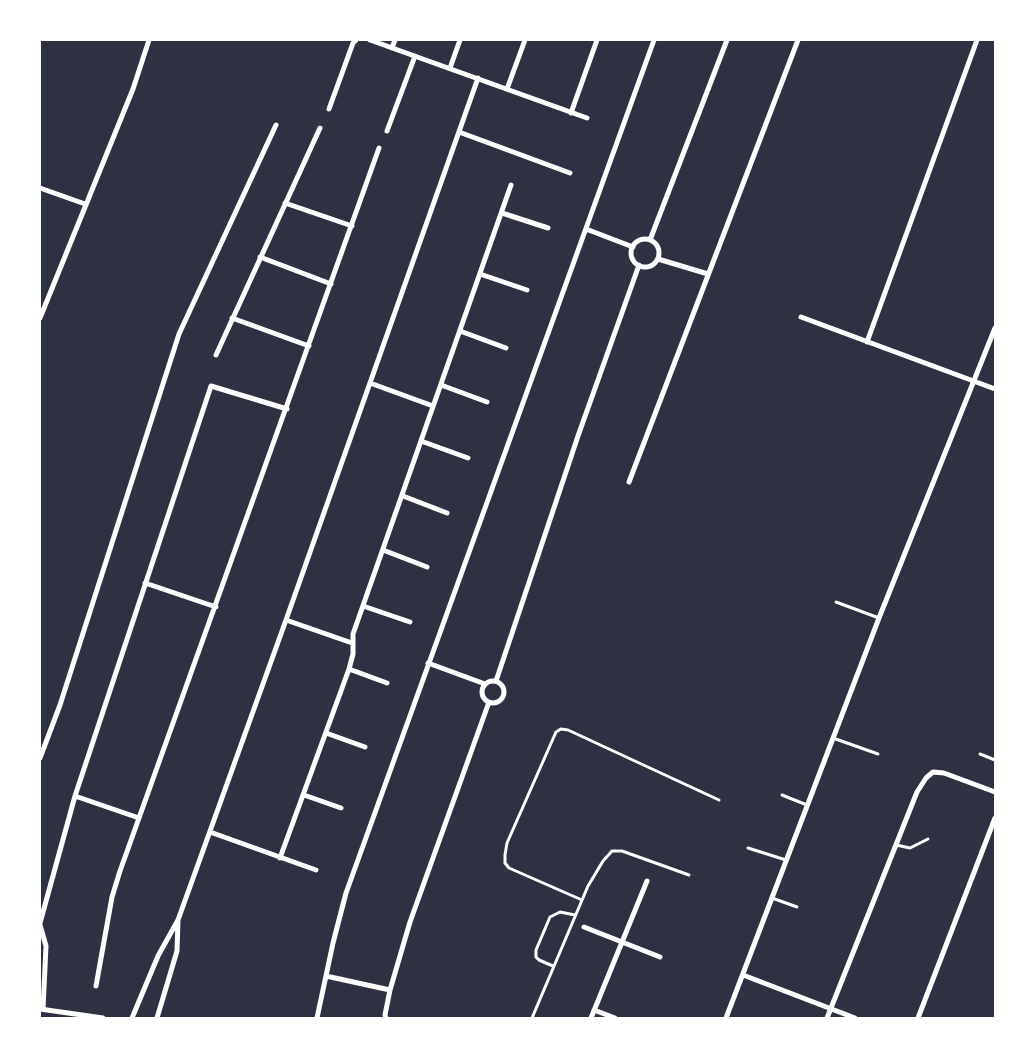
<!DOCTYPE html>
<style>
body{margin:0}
#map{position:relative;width:1035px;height:1058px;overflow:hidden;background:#2d3142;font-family:"PT Sans Narrow",sans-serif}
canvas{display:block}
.frame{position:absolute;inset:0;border:41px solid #fff;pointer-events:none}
</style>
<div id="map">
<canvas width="1035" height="1058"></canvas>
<div class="frame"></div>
</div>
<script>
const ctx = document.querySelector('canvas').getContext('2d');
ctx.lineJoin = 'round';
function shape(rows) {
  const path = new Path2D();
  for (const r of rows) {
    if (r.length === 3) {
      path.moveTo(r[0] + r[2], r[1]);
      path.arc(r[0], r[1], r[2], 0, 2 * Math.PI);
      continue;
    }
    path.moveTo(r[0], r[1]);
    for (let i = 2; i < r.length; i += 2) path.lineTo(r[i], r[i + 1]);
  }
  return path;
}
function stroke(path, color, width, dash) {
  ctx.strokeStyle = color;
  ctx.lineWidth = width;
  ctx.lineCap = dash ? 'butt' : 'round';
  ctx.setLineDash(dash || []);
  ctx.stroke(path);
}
const service = shape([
 [836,602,879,618],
 [833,738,878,754],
 [980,754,995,760],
 [782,795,807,805],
 [896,845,910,848,928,839],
 [748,848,786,860],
 [772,898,797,907],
 [582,900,509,868,505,863,505,855,507,843,556,732,561,729,568,730,719,800],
 [553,966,539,960,536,957,536,950,550,917,560,912,575,915],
 [532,1018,588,886,603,861,612,851,622,851,689,875]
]);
const minor = shape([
 [370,40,587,118],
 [392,48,395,40],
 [450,68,460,40],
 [507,89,525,40],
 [329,109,353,43,356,40],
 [571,113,597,40],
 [387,131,415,56],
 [459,132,570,173],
 [40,188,85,204],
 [285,203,352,226],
 [502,213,548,228],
 [586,229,633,247],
 [645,253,14],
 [650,240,727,40],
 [260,257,331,284],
 [658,259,708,274],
 [480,274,527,290],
 [801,317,995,389],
 [40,318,133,89,149,40],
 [232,318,309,346],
 [460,331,506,348],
 [867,342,977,40],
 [216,355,320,128],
 [370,383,433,406],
 [441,385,487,402],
 [421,441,468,458],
 [629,482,798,40],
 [403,496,447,513],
 [383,550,427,567],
 [145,583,216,607],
 [363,606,410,622],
 [286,620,352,643],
 [428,663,485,684],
 [349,669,387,683],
 [493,692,11],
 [496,681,578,436,639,265],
 [326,733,365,747],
 [40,758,60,705,179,334,276,125],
 [304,795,341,808],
 [75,796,139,818],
 [210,832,316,870],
 [280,858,349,669,353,654,353,634,511,185],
 [40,923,75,796,211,386,287,409],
 [40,925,46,946,43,1009],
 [584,927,660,957],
 [743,975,855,1018],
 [326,976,390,990],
 [96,986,112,897,120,871,379,148],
 [40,1009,103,1018],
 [594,1010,615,1018],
 [132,1018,158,956,178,920,286,620,478,78],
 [157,1018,177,951,178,921],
 [317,1018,333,943,346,893,654,40],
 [386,1018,385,1015,390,990,410,922,489,702],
 [591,1018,647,881],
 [726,1018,879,618,995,328],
 [827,1018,917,792,926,778,933,772,944,773,995,792],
 [918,1018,995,818]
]);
stroke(service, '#fff', 3);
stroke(minor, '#fff', 5);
</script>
